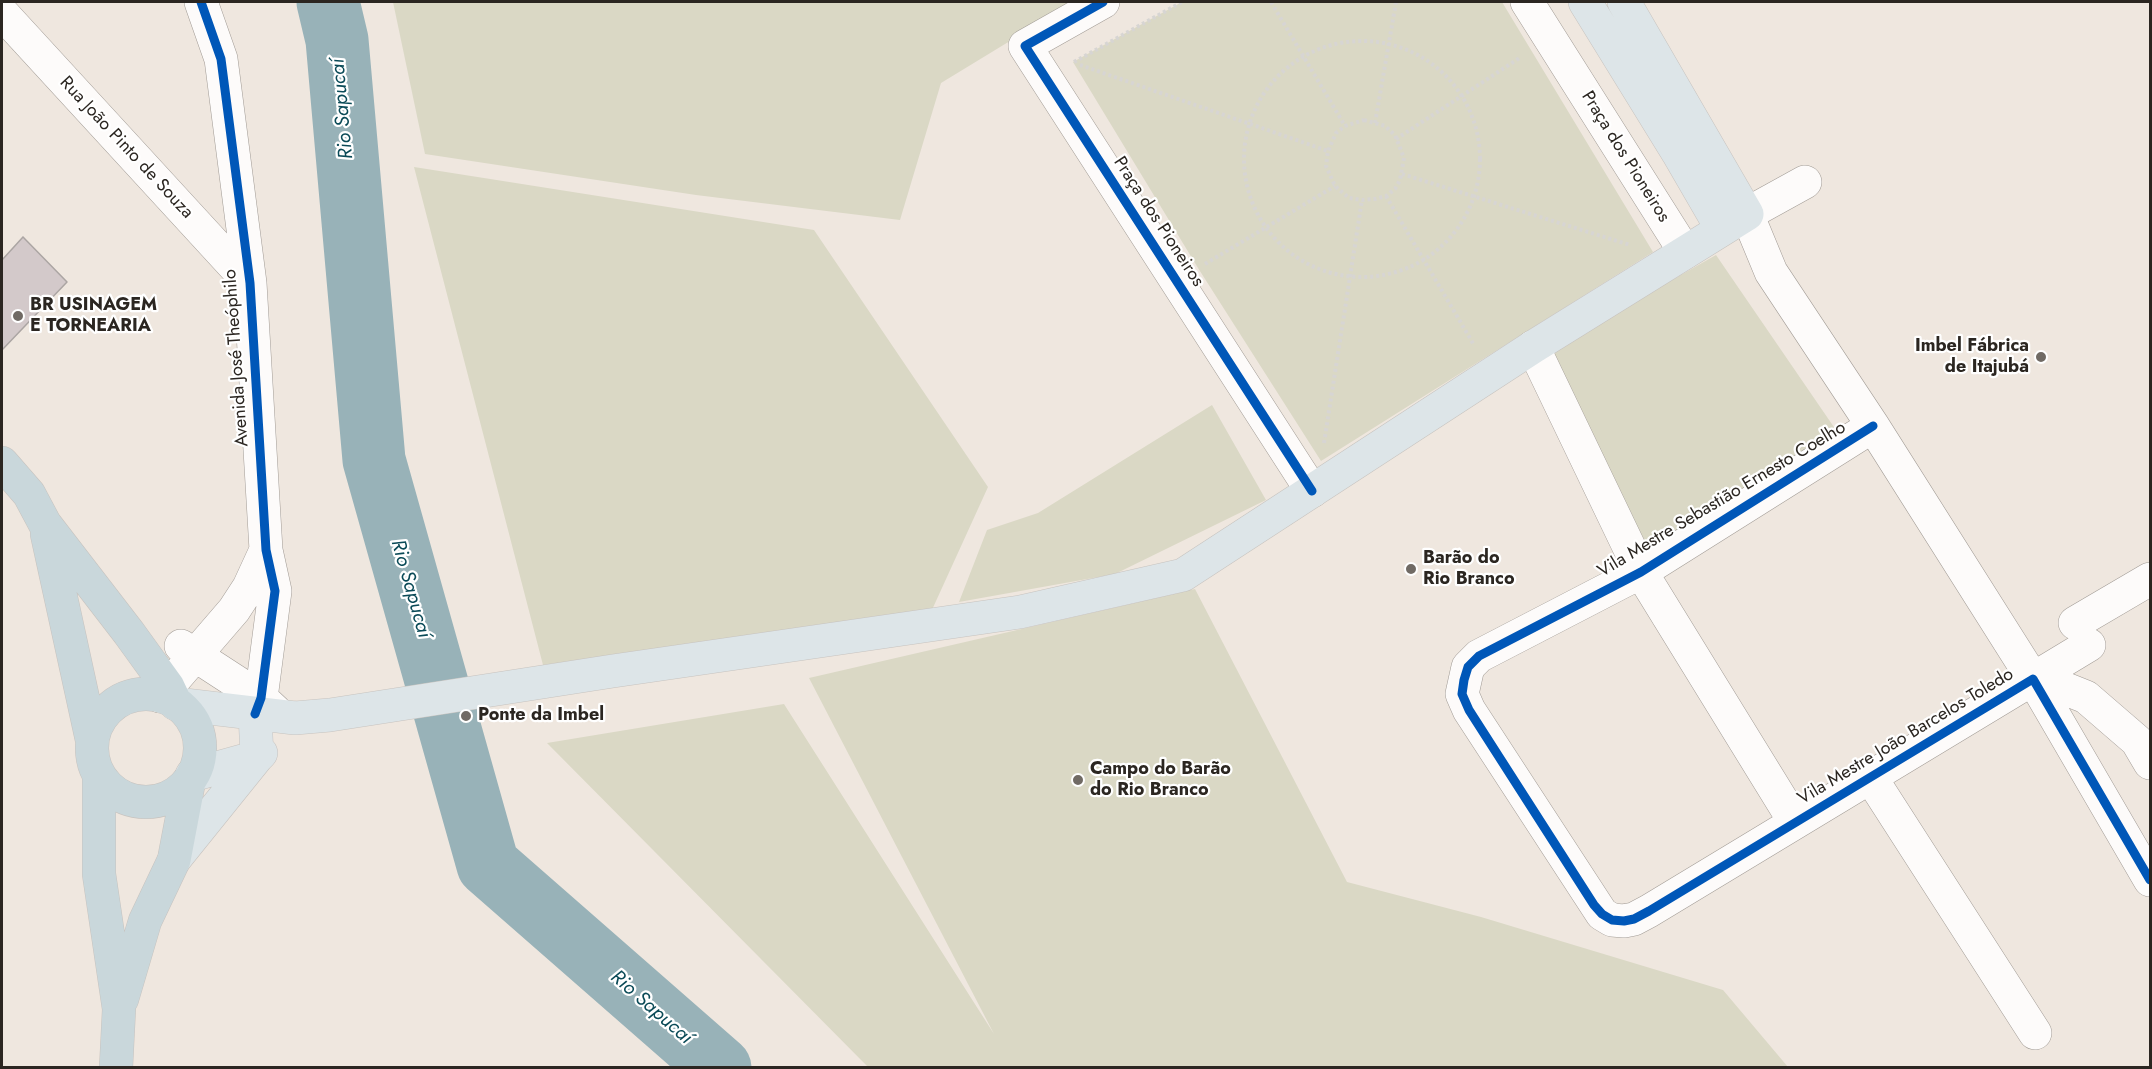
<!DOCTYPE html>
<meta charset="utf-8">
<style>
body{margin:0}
#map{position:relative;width:2152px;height:1069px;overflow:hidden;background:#efe7df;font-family:Jost,sans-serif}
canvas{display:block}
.frame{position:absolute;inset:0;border:3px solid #2b2621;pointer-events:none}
</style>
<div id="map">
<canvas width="2152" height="1069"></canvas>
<div class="frame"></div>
</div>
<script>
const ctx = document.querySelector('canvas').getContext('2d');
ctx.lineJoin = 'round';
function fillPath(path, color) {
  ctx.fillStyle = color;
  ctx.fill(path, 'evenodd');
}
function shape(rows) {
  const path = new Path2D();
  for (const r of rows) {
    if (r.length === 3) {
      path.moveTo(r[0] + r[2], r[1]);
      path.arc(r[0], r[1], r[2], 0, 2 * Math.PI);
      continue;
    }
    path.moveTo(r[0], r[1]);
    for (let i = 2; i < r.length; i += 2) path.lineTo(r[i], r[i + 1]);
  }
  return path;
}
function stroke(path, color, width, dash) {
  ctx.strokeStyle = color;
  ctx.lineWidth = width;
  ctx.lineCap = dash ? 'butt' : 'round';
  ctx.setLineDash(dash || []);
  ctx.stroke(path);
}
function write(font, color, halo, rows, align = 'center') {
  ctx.font = font + ' Jost,sans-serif';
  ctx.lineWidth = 4.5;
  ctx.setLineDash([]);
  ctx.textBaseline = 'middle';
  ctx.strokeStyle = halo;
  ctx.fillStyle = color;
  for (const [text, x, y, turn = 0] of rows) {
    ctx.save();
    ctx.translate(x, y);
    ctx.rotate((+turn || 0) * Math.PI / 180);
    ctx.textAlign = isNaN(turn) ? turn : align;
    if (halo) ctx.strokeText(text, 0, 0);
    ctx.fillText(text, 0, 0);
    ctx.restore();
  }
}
const green = shape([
 [393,2,1074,2,941,83,900,220,696,195,425,154],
 [1182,2,1502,2,1653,252,1321,461,1198,268,1073,62],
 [414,167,814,230,988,487,931,612,543,665],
 [1716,255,1838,433,1634,558,1549,350],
 [1212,405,1266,500,1115,574,959,602,987,530,1038,513],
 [1195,589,1347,882,1481,917,1723,990,1788,1067,868,1067,547,743,784,704,994,1034,809,678]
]);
const river = shape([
 [328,2,337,40,374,460,488,865,720,1068]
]);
const building = shape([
 [23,237,67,282,2,350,2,260,23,237]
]);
const path = shape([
 [1271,2,1345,126],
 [1362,159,118],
 [1074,62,1182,2],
 [1080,65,1328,151],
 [1364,120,1385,126,1395,135,1404,158,1400,180,1395,189,1386,196,1375,199,1362,200,1349,198,1335,186,1326,166,1328,151,1336,133,1345,126,1364,120],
 [1375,123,1396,2],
 [1396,139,1521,57],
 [1402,174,1630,245],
 [1386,196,1474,345],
 [1205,264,1335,186],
 [1324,443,1362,200]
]);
const minor = shape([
 [201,2,221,59,250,283,266,550,275,591,261,698,255,714],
 [1103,2,1025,46,1312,491],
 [1527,2,1685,252],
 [2,13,250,283],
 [1805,182,1747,214,1771,272,1873,426,2033,679,2066,689,2086,697,2137,741,2150,763],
 [1533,347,1641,572,1795,822],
 [1873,426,1641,572,1479,656,1468,667,1462,694,1469,710,1602,914,1612,920,1624,921,1634,919,1649,911,2089,645],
 [2075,623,2150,579],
 [181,646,261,698,275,711],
 [2033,679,2150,880],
 [160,696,234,610,249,587,266,550],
 [1871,778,2035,1033]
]);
const major = shape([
 [1585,2,1678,153,1722,229],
 [176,704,295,718,330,715,613,671,1020,612,1183,575,1533,347,1747,214,1624,2],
 [192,775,257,757,261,753],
 [174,860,257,757,255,714]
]);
const highway = shape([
 [2,463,29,494,45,524,129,633,168,687,176,704],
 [47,534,92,740],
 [146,748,54],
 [99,775,99,874,119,1009,116,1068],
 [122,999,145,921,174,860,189,781]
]);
const cycleway = shape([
 [201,2,221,59,250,283,266,550,275,591,261,698,255,714],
 [1103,2,1025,46,1312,491],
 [1873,426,1641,572,1479,656,1468,667,1464,680,1462,694,1469,710,1594,905,1602,914,1612,920,1624,921,1634,919,1649,911,2033,679,2150,880]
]);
const markers = [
 [18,316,6,"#706a64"],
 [2041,357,6,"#706a64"],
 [1411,569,6,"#706a64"],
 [466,716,6,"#706a64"],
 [1078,780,6,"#706a64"]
];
const streetNames = [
 ["Rua João Pinto de Souza",126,148,47],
 ["Praça dos Pioneiros",1625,157,58],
 ["Praça dos Pioneiros",1158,222,57],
 ["Avenida José Theóphilo",237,358,-94],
 ["Vila Mestre Sebastião Ernesto Coelho",1722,500,-31],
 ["Vila Mestre João Barcelos Toledo",1906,737,-31]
];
const poiNames = [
 ["BR USINAGEM",30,306],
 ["E TORNEARIA",30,327],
 ["Imbel Fábrica",2029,347,"right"],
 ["de Itajubá",2029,368,"right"],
 ["Barão do",1423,559],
 ["Rio Branco",1423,580],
 ["Ponte da Imbel",478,716],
 ["Campo do Barão",1090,770],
 ["do Rio Branco",1090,791]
];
const waterNames = [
 ["Rio Sapucaí",343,109,-95],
 ["Rio Sapucaí",410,589,74],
 ["Rio Sapucaí",651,1008,41]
];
fillPath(green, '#dad8c5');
stroke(river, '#98b2b8', 63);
fillPath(building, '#d3c9ca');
stroke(building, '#aba5a3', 1.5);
stroke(minor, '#a19b95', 34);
stroke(major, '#c7c3bf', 34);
stroke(highway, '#c7c3bf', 34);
stroke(path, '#d7d5d3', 4, [3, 3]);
stroke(minor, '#fdfbfa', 33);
stroke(major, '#dde5e8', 33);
stroke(highway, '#c9d7db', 33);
stroke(cycleway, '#0057b8', 9);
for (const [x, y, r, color] of markers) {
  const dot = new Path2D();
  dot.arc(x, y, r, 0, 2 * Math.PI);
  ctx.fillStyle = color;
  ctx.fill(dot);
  stroke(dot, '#fff', 2);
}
write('18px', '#2b2621', '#fff', streetNames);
write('bold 18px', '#2b2621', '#fff', poiNames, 'left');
write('italic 20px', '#0a4a57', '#fff', waterNames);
</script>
